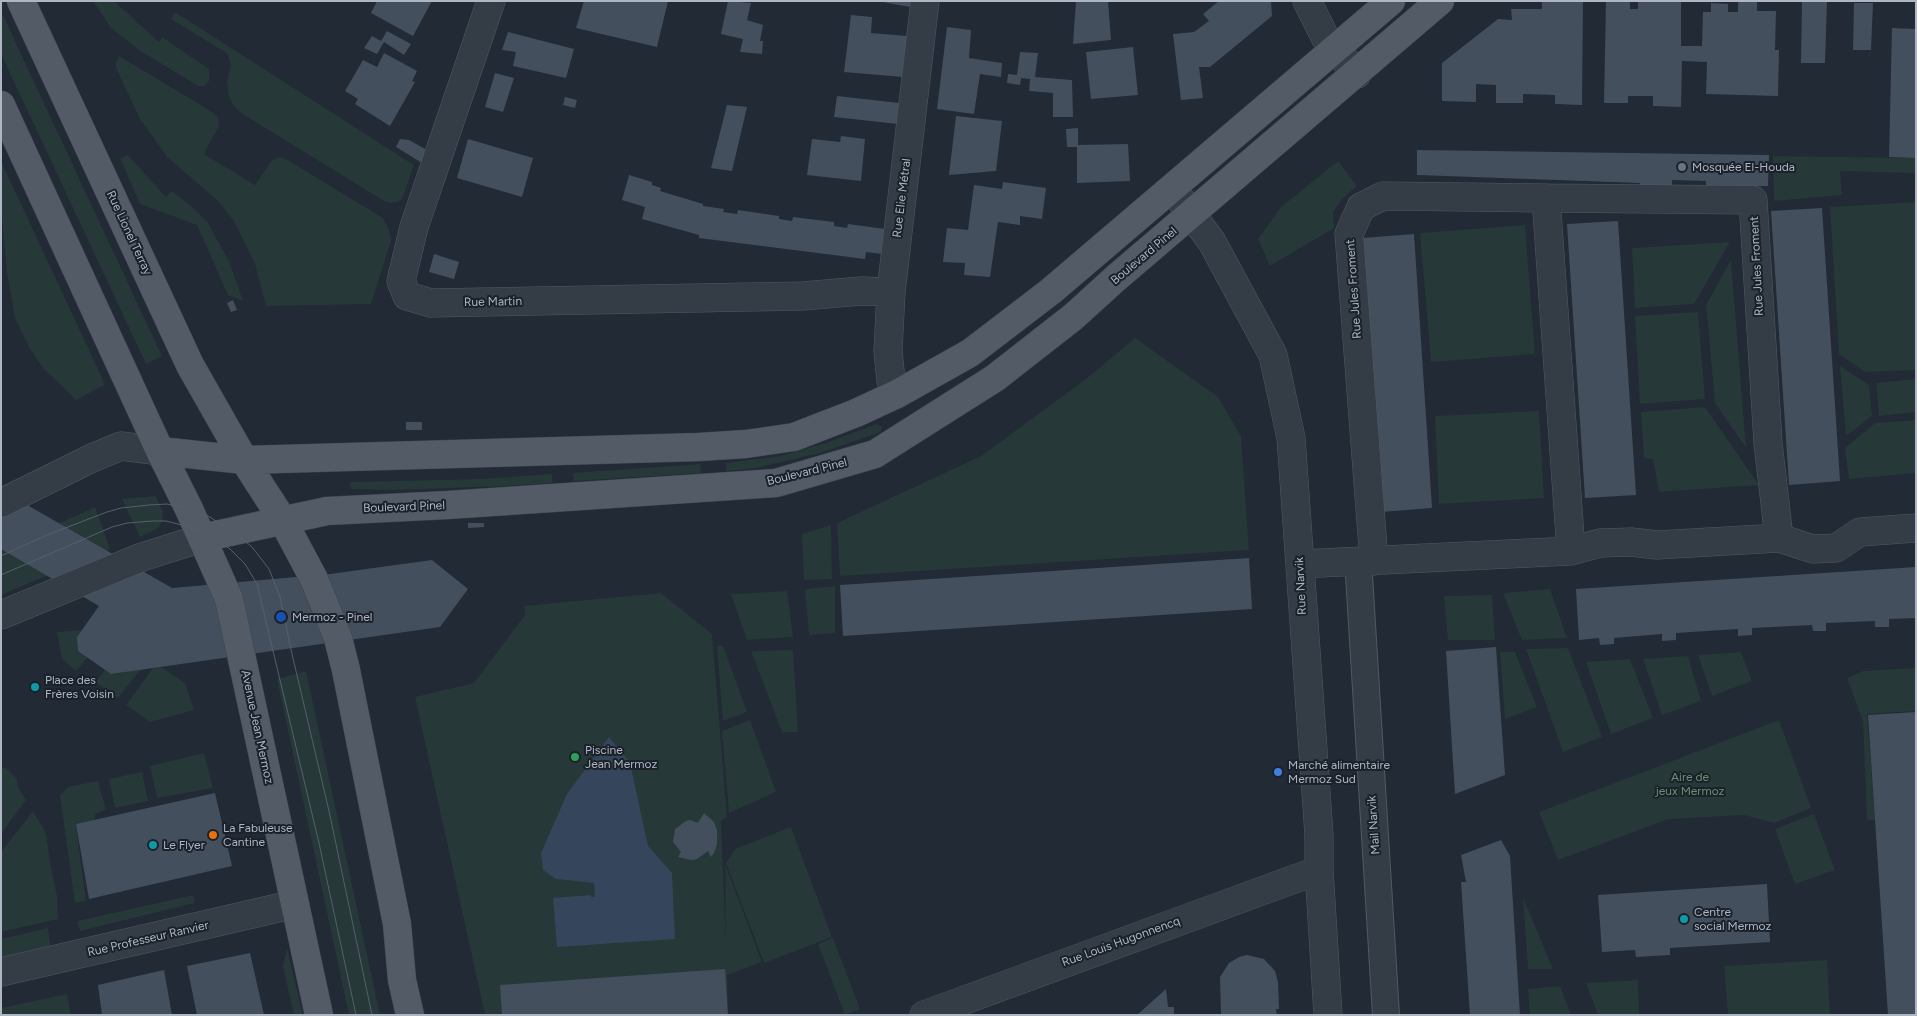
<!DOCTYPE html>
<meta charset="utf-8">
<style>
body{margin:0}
#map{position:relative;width:1917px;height:1016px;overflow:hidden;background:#212a35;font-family:Figtree,sans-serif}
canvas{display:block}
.frame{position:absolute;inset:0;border:2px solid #aeb6c3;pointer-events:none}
</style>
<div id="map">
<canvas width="1917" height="1016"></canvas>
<div class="frame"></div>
</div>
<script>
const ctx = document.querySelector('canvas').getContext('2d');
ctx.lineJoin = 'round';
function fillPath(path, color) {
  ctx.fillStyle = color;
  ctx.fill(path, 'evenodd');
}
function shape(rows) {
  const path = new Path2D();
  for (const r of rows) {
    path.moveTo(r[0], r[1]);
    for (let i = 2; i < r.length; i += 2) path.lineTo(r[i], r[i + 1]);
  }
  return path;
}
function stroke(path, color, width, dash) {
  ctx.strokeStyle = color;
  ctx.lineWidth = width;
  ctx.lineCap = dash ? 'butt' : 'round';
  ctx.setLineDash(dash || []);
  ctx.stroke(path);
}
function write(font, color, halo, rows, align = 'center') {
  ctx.font = font + ' Figtree,sans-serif';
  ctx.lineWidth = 4;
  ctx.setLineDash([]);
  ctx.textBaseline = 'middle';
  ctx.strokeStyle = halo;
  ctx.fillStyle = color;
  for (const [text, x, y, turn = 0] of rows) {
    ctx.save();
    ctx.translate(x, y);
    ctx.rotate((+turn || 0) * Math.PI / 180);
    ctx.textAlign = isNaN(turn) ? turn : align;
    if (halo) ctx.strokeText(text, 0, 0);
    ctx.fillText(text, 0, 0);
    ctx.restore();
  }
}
const green = shape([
 [93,1,114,1,159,42,162,37,206,67,209,70,209,81,205,86,198,86,139,50,111,28],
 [1,11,162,356,146,364,1,54],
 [175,12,414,165,402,199,397,202,390,203,384,201,241,113,234,106,229,97,227,80,231,67,228,54,171,19],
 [119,56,209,110,218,117,219,126,204,154,255,185,272,160,280,157,286,159,383,218,389,229,391,241,371,304,266,306,255,264,234,221,218,201,167,157,153,137,140,119,116,68,116,63],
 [128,155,166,197,172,191,191,206,208,223,229,261,243,301,228,295,197,225,140,204,120,158],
 [1773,156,1916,158,1916,173,1840,171,1842,195,1774,201],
 [1,161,103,380,104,385,76,400,43,368,29,347,15,318,7,273,1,206],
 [1338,161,1357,186,1342,199,1333,212,1334,228,1270,266,1258,239,1281,207],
 [1916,202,1916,370,1865,372,1839,354,1830,207],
 [1525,225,1535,354,1431,362,1420,233],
 [1730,242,1694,304,1635,308,1632,248],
 [1731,260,1746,448,1715,403,1706,305],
 [1698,312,1705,399,1640,404,1635,316],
 [1135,338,1218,397,1241,436,1249,550,840,576,837,523,981,456,1086,379],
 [1840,366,1869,385,1872,416,1846,436],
 [1916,379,1916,412,1879,416,1876,383],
 [1705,407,1759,485,1659,492,1653,459,1644,458,1641,412],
 [1539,411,1544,498,1439,504,1435,416],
 [1916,420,1916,473,1849,479,1845,448,1875,423],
 [877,424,882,427,881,431,878,433,820,453,756,468,726,471,726,463,780,456,823,444],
 [700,464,701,473,574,481,573,473],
 [552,474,552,483,505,486,391,490,351,489,350,482,481,479],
 [155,496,163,511,162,521,159,527,155,530,140,537,122,499],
 [95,507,110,549,1,595,1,550],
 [831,525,832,579,804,580,802,534],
 [835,586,835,633,809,635,805,589],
 [1550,589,1567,638,1522,640,1503,593],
 [787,591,793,637,747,640,731,594],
 [661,593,712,634,727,817,721,821,726,944,725,864,762,962,727,975,728,1015,485,1015,415,697,474,683,525,615,524,606],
 [1492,595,1495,640,1448,640,1444,596],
 [82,630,77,637,78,650,88,657,76,671,62,659,57,632],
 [717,646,723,646,747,712,723,721],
 [1568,648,1602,737,1563,752,1526,649],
 [793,650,798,732,782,732,751,651],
 [140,651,150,658,118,698,95,682,105,670,111,674,123,673],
 [1500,652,1515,652,1537,707,1505,719],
 [1741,652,1752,681,1712,696,1698,655],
 [1688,656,1701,701,1662,715,1643,659],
 [1630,659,1653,718,1611,734,1586,662],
 [156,664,185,683,194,710,150,722,126,705],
 [1916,668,1916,711,1867,714,1875,820,1867,820,1863,721,1847,678,1863,671],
 [306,671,380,1015,349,1015,277,679],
 [750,720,776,792,729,813,722,731],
 [1779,720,1811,808,1774,823,1744,815,1669,819,1558,860,1539,812],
 [204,753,213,788,157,798,150,766],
 [1,768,6,768,17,779,18,787,26,800,1,834],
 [142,772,148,801,115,808,109,779],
 [98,781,106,810,95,814,95,820,76,825,86,901,75,903,60,795,68,787],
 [33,811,46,833,50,863,57,896,58,919,1,932,1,852],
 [1814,814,1835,870,1795,884,1775,829],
 [791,827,832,937,764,963,726,863,735,849],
 [193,895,195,903,80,931,77,921],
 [1523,897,1553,969,1528,969],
 [48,928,51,951,1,959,1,939],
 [833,938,860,1009,845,1015,818,944],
 [287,948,303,1015,294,1015,283,967],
 [1827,960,1830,1015,1728,1015,1724,966],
 [1638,980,1639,1015,1598,1015,1586,983],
 [1560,986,1571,1015,1530,1015,1528,989],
 [67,994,71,1015,1,1015,1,1008]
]);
const water = shape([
 [609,737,630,763,648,846,672,873,675,939,557,947,553,898,591,895,591,897,595,897,594,883,556,879,543,870,541,853,567,794]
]);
const building = shape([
 [377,1,432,1,413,36,371,13],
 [584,1,668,1,657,47,576,28],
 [728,1,751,3,747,20,763,25,760,41,763,41,762,54,740,52,743,39,721,34],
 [877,1,911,1,910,7],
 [1076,1,1108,1,1111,40,1073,44],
 [1219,1,1271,1,1272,16,1210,67,1199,67,1203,98,1181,100,1173,34,1194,32,1209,21,1203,14],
 [1542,1,1583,1,1582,105,1555,104,1555,95,1523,94,1523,103,1496,103,1496,85,1476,84,1476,102,1442,101,1442,63,1498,19,1512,20,1511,9,1542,9],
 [1606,1,1630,1,1630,9,1638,9,1638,1,1681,1,1681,46,1702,46,1703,12,1711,12,1711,3,1728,4,1728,12,1738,12,1738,1,1757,2,1757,11,1776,11,1775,50,1779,50,1778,96,1706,94,1707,62,1682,61,1681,107,1653,106,1653,96,1628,96,1628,103,1604,103],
 [1802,2,1827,2,1825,63,1801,63],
 [1854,3,1873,3,1871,50,1853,50],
 [851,15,872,17,871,33,907,36,903,77,844,72],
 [947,27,971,30,969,58,1002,63,1001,77,980,74,974,114,937,109],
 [1892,28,1916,29,1916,158,1889,157],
 [387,31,411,44,404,55,384,42,377,54,364,48,372,36,381,41],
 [508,32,574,49,566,78,513,66,516,52,502,50],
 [1133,47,1138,95,1091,99,1086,52],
 [1020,52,1038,53,1035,77,1072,80,1073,117,1053,117,1053,93,1029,91,1030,79,1021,78,1020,85,1007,83,1008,74,1017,75],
 [384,53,417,71,412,81,415,82,390,126,355,104,358,99,345,91,363,60,377,67],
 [495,73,514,78,503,112,485,107],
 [837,96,899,103,898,124,834,117],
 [565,97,577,100,575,108,563,105],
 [727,105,747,107,732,171,711,168],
 [956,116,1002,121,996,171,949,175],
 [1078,128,1078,145,1128,144,1130,181,1077,183,1077,147,1067,147,1066,129],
 [841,136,865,139,861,181,807,175,812,139,840,142],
 [400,139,409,140,425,149,422,163,396,147],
 [468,139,533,158,522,197,457,178],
 [1417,150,1769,155,1768,186,1738,186,1738,189,1706,188,1706,181,1672,180,1672,186,1640,185,1640,183,1417,175],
 [629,175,652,182,652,185,661,188,660,191,703,204,703,206,724,209,723,212,737,214,738,210,779,216,779,219,792,221,793,217,834,222,834,226,847,228,848,224,885,229,882,254,866,252,865,259,699,238,699,235,642,219,645,207,622,200],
 [1003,182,1046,188,1042,219,1020,216,1020,225,998,222,990,277,964,275,965,263,943,262,947,228,968,230,974,185,1002,189],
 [1822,208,1840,481,1789,485,1771,211],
 [1618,221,1636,495,1585,498,1567,224],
 [1414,234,1432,508,1381,512,1363,238],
 [434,254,459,262,454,279,429,272],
 [233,300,237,310,231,312,227,303],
 [406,422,422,422,422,430,406,430],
 [1,490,172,588,330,574,432,560,468,589,440,627,111,674,78,651,77,637,99,606,1,549],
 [468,523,484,523,484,527,468,528],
 [1249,558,1252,609,843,636,840,585],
 [1916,567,1916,618,1889,619,1889,627,1875,627,1875,621,1826,623,1826,631,1813,631,1812,625,1752,628,1752,635,1738,636,1738,629,1676,633,1676,640,1662,641,1662,634,1614,638,1614,644,1600,645,1599,638,1579,640,1576,589],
 [1496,647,1505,775,1455,794,1446,651],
 [1916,712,1916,1015,1888,1015,1868,715],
 [215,793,232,866,89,899,76,824],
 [704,813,714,822,717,830,717,844,714,853,711,857,708,851,697,859,692,860,678,857,681,852,673,842,675,829,686,821,690,820,698,823],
 [1501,840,1510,856,1520,1015,1470,1015,1461,882,1466,882,1461,855],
 [1767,884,1770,942,1670,948,1670,955,1636,957,1635,950,1602,952,1598,895],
 [250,953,264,1015,197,1015,187,966],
 [1247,955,1264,959,1275,971,1278,982,1279,1009,1276,1009,1277,1015,1221,1015,1220,977,1229,963,1239,957],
 [725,969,728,1015,502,1015,500,985],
 [164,970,172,1015,102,1015,98,985],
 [1166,989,1168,1007,1174,1007,1174,1015,1137,1015]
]);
const pedestrian = shape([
 [1359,575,1386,1015]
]);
const minor = shape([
 [491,1,414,227,401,281,407,296,431,303,803,296,861,291,891,292],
 [1307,1,1325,37,1357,74],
 [1172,188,1212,242,1273,355,1291,438,1319,835,1319,870,1328,1015],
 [1546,198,1753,200,1768,443,1779,538],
 [897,394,891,381,888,351,891,292,925,1],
 [1374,561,1349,234,1361,207,1383,196,1546,198,1571,551],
 [1300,564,1571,551,1600,543,1631,542,1657,545,1779,538,1813,549,1836,548,1860,532,1916,528],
 [1,972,295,904],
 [924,1015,1319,870]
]);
const tertiary = shape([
 [1,503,92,458,121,446,160,451],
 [1,615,142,557,202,538]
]);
const primary = shape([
 [21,1,190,365,244,460,282,519,314,579,338,638,346,670,397,924,402,980,410,1015],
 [1,105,160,451,189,509,229,599,319,1015],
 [160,451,244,460,699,447,746,444,794,437,856,413,897,394,970,353,1051,291,1391,1],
 [202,538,327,511,448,505,776,483,875,454,995,378,1073,317,1116,278,1440,1]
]);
const tram = shape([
 [1,556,47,535,107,512,121,508,149,505,167,504,189,509,208,516,233,531,252,547,269,569,280,597,292,654,329,811,372,1015],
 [1,575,112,527,127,523,152,521,166,521,201,530,230,549,245,564,257,584,319,843,356,1015]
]);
const markers = [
 [1682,167,5,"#6b7280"],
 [281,617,6,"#1a4fb4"],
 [35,687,5,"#0f9aa8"],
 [575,757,5,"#2e9e5b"],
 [1278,772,5,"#3f7fe0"],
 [213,835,5,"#e8710a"],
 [153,845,5,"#0f9aa8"],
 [1684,919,5,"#0f9aa8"]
];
const poiNames = [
 ["Mosquée El-Houda",1692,167],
 ["Mermoz - Pinel",292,617],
 ["Place des",45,680],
 ["Frères Voisin",45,694],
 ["Piscine",585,750],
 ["Jean Mermoz",585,764],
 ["Marché alimentaire",1288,765],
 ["Mermoz Sud",1288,779],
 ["La Fabuleuse",223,828],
 ["Cantine",223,842],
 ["Le Flyer",163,845],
 ["Centre",1694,912],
 ["social Mermoz",1694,926]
];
const streetNames = [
 ["Rue Elie Métral",902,198,-83],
 ["Rue Lionel Terray",129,233,65],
 ["Boulevard Pinel",1144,256,-40],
 ["Rue Jules Froment",1757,266,-93],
 ["Rue Jules Froment",1354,289,-94],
 ["Rue Martin",493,302,-1],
 ["Boulevard Pinel",807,472,-14],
 ["Boulevard Pinel",404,507,-2],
 ["Rue Narvik",1301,586,-93],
 ["Avenue Jean Mermoz",257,727,78],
 ["Mail Narvik",1374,825,-94],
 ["Rue Professeur Ranvier",148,939,-13],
 ["Rue Louis Hugonnencq",1121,942,-20]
];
const parkNames = [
 ["Aire de",1690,777],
 ["jeux Mermoz",1690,791]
];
fillPath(green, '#263838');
fillPath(water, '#35455c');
fillPath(building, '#444f5d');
stroke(pedestrian, '#515964', 28);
stroke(minor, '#515964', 29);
stroke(tertiary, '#515964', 29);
stroke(primary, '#3d454f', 29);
stroke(pedestrian, '#343c46', 26);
stroke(minor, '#343c46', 28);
stroke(tertiary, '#343c46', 28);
stroke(primary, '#525b66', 28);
stroke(tram, '#56606d', 1);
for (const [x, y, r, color] of markers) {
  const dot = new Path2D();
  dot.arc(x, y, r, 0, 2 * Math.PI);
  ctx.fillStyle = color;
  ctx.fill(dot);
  stroke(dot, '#1a212a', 2);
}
write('12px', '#aeb6c3', '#1a212a', poiNames, 'left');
write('12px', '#aeb6c3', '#1a212a', streetNames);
write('12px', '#679271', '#1a212a', parkNames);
</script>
